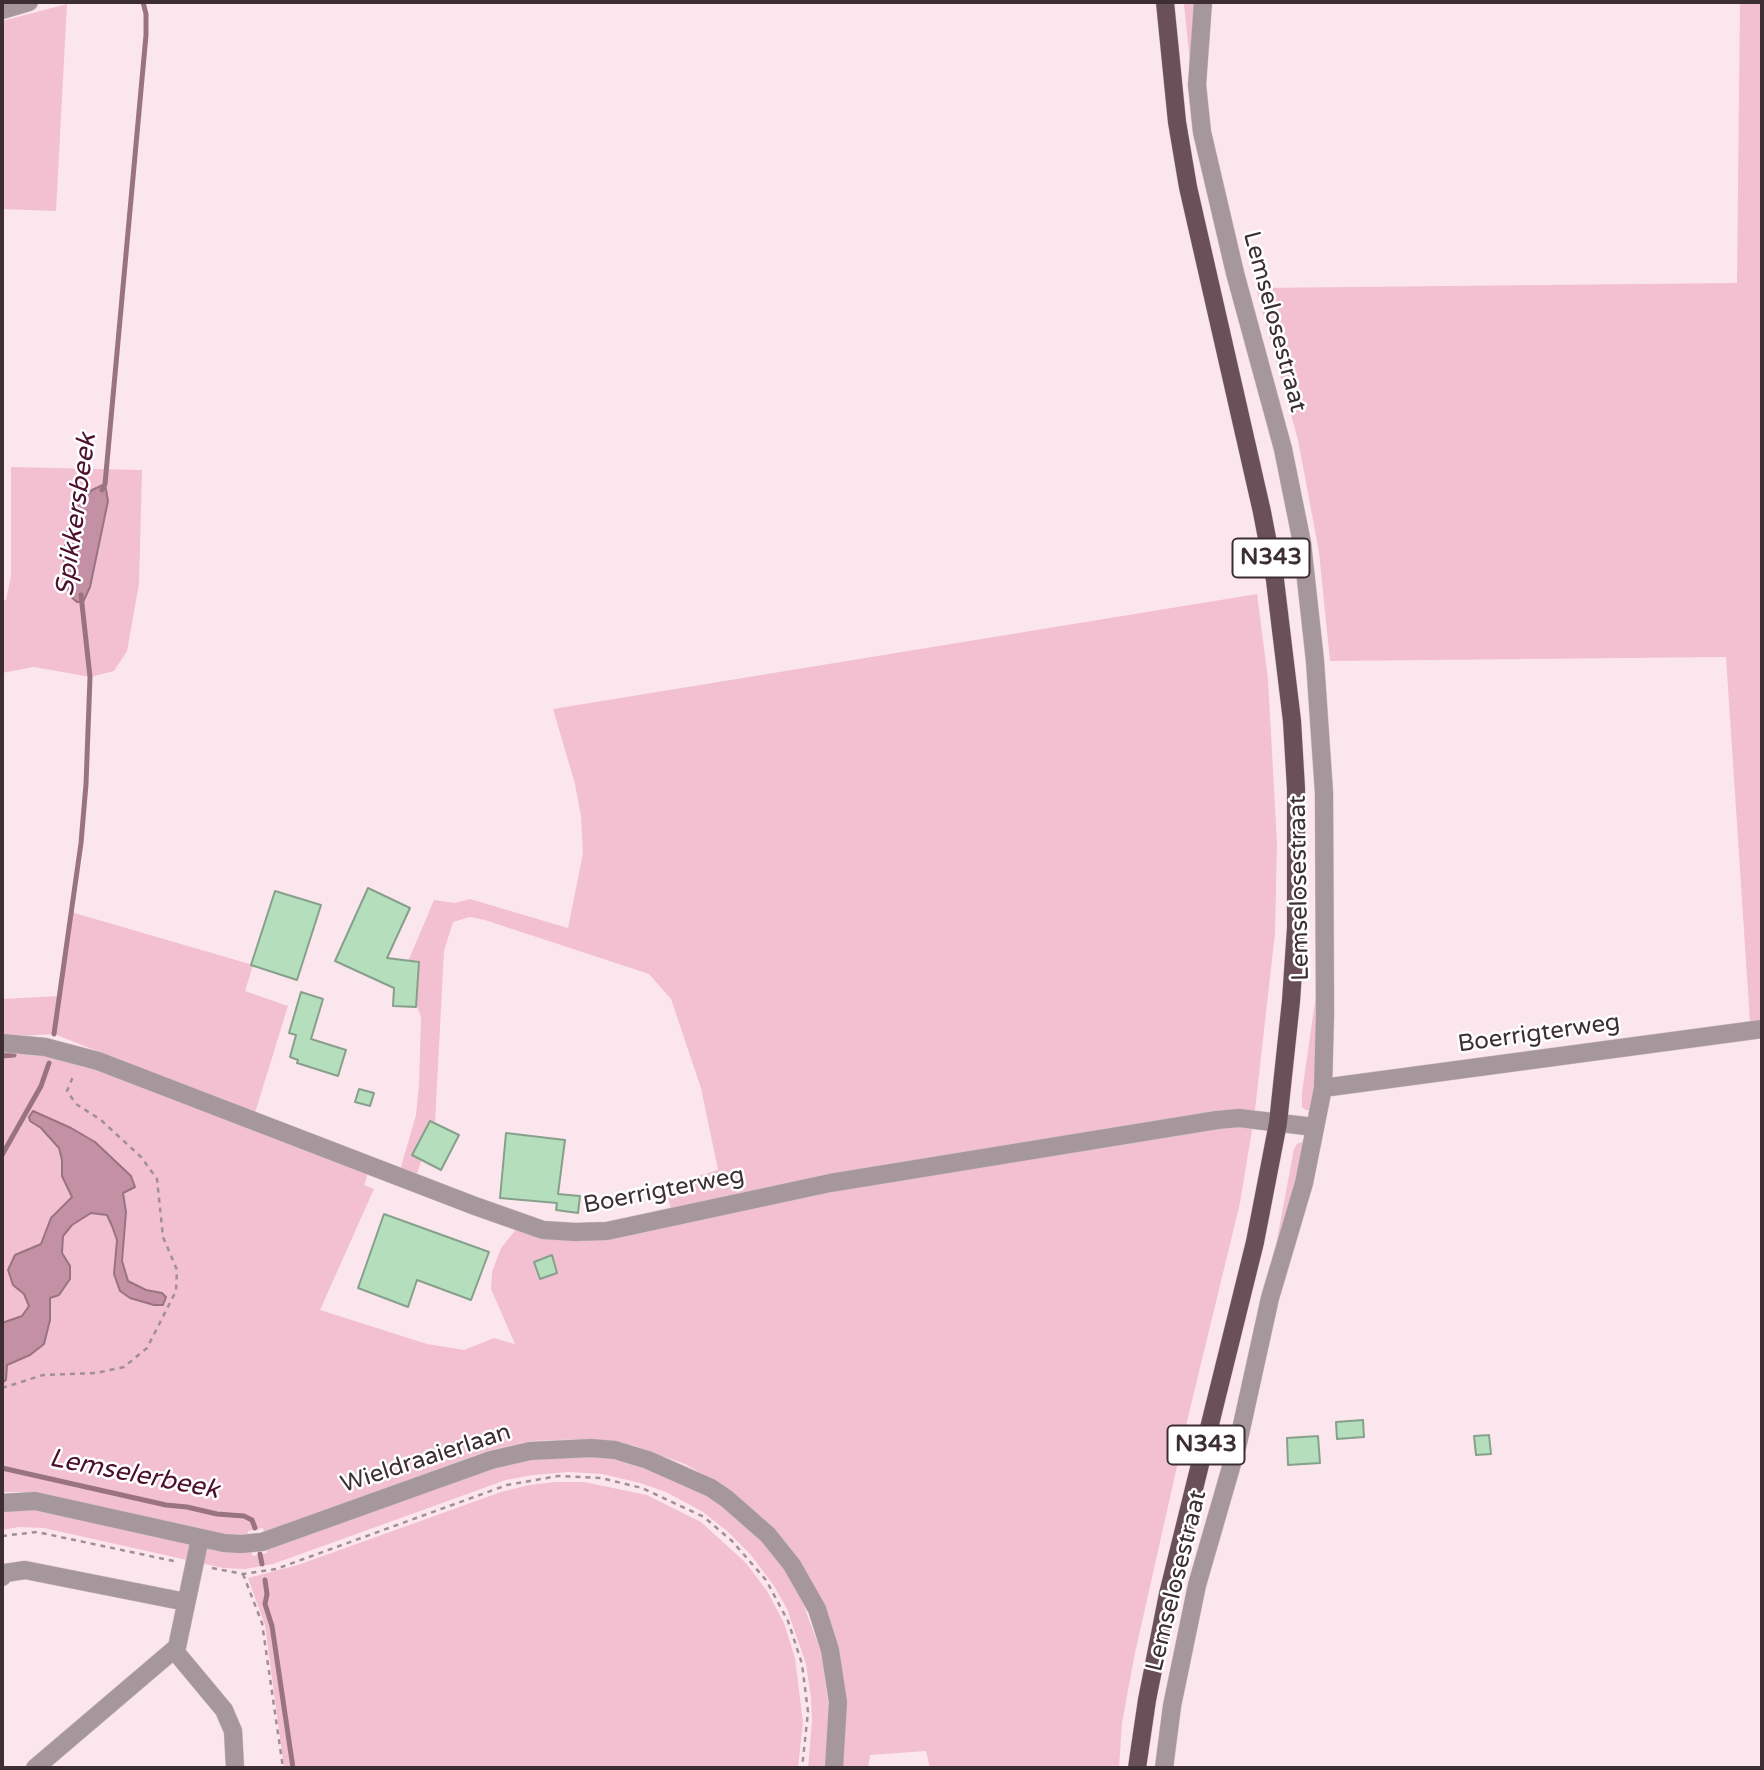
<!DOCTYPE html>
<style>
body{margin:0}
#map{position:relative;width:1764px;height:1770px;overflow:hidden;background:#fce6ed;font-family:"Varela Round",sans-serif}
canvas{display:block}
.frame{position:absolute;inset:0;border:4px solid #3c2e33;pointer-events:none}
</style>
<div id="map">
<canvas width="1764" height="1770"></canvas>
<div class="frame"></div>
</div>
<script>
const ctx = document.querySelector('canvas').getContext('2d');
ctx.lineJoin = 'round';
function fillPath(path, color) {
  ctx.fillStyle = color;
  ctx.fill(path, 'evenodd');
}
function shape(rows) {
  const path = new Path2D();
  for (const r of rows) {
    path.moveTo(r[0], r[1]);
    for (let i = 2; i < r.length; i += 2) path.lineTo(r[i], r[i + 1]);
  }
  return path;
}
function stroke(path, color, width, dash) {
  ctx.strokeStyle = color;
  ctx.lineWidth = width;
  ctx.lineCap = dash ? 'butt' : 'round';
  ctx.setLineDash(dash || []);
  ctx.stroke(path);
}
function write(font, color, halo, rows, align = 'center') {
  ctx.font = font + ' "Varela Round",sans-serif';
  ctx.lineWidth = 5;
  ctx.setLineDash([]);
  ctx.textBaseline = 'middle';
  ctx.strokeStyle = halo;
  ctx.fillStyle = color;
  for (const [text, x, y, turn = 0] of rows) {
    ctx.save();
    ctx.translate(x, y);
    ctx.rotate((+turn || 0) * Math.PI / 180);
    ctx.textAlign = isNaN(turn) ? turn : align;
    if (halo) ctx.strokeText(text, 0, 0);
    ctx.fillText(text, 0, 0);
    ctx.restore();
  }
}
const green = shape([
 [1184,2,1199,2,1193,92,1184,4],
 [1740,2,1762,2,1762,1020,1750,1022,1726,657,1330,661,1319,552,1298,440,1256,288,1737,283],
 [67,4,56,211,2,209,2,21],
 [11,467,142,470,139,584,127,651,114,671,90,677,34,667,2,673,2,601,6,600,11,576],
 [82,498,70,596,73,506],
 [1257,594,1268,679,1277,843,1275,933,1255,1110,1071,1138,672,1213,666,1190,668,1185,718,1170,701,1088,671,999,649,974,485,920,470,917,453,922,444,951,435,1123,416,1176,400,1170,416,1115,419,1084,421,1017,404,971,434,900,455,903,470,899,568,928,583,853,581,817,575,784,553,709],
 [71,912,253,965,245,991,288,1006,255,1113,54,1034,2,1037,2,999,60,996],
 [1318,981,1319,1065,1311,1110,1306,1110,1302,1107,1302,1092],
 [2,1048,73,1057,369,1170,364,1185,374,1189,320,1310,427,1344,464,1350,494,1338,515,1344,491,1289,492,1272,501,1248,518,1227,538,1233,723,1210,1215,1123,1249,1125,1252,1130,1240,1203,1189,1413,1135,1653,1122,1723,1119,1768,930,1768,926,1751,870,1755,868,1768,841,1768,845,1701,790,1549,763,1518,726,1488,685,1464,635,1446,584,1439,531,1441,487,1451,274,1529,264,1532,263,1528,248,1531,248,1535,222,1534,35,1492,2,1492],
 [1302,1142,1305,1144,1269,1282,1294,1149,1297,1144],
 [587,1455,615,1459,647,1467,714,1499,763,1542,784,1568,801,1598,821,1652,829,1708,825,1768,808,1768,812,1721,811,1698,806,1664,787,1609,774,1586,751,1555,727,1531,703,1512,666,1492,640,1483,602,1474,569,1472,533,1475,506,1480,273,1564,245,1569,223,1568,44,1528,19,1527,2,1530,2,1513,30,1509,46,1511,251,1551,253,1556,267,1553,267,1548,511,1461],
 [555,1482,584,1482,647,1495,701,1522,746,1563,767,1591,784,1623,795,1658,803,1722,798,1768,284,1768,265,1625,248,1578,298,1565,501,1492,529,1485]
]);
const water = shape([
 [105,484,108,501,90,587,83,602,77,602,70,596,63,571,66,538,73,506,92,490,105,484],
 [33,1111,71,1128,95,1142,131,1176,135,1187,123,1193,126,1212,122,1261,128,1281,146,1290,162,1293,166,1297,163,1305,154,1305,130,1298,120,1291,114,1274,117,1240,112,1226,107,1215,91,1213,72,1225,63,1236,62,1253,70,1266,70,1279,59,1295,50,1298,50,1320,44,1344,30,1355,7,1365,6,1380,2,1383,2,1323,22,1316,29,1306,24,1294,13,1285,8,1270,15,1255,41,1244,51,1218,72,1197,62,1176,62,1160,59,1148,41,1128,30,1121,29,1117,33,1111]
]);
const stream = shape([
 [102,490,105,484,146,35,146,14,143,2],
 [54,1034,81,843,86,784,90,677,81,595],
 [2,1056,14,1055],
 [2,1155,41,1086,49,1063],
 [2,1468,166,1505,187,1507,217,1514,244,1516,252,1520,255,1528],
 [260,1554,262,1564],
 [265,1580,267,1594,265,1604,272,1626,293,1768]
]);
const building = shape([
 [368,888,410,908,387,958,419,962,416,1007,393,1006,394,988,335,961,368,888],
 [275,891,321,905,297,980,251,965,275,891],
 [301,992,323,999,311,1039,346,1050,338,1076,297,1063,298,1060,290,1057,296,1035,289,1033,301,992],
 [359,1089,374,1093,370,1106,355,1102,359,1089],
 [430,1121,459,1135,441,1170,412,1155,430,1121],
 [506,1133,565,1140,558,1194,580,1196,578,1213,556,1210,557,1203,500,1198,506,1133],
 [384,1214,489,1252,471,1300,417,1280,408,1307,358,1288,384,1214],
 [552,1255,557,1273,540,1279,534,1262,552,1255],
 [1363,1420,1364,1437,1337,1439,1336,1422,1363,1420],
 [1489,1435,1491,1454,1476,1455,1474,1436,1489,1435],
 [1318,1436,1320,1463,1288,1465,1287,1438,1318,1436]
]);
const path = shape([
 [2,1388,43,1375,96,1373,124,1367,147,1348,176,1291,177,1270,163,1237,157,1179,141,1157,101,1120,76,1104,67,1091,74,1074],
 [2,1536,37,1532,178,1562],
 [212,1568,243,1574,276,1569,507,1485,558,1476,601,1478,642,1488,704,1517,732,1541,766,1580,788,1621,802,1664,808,1712,802,1768],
 [243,1574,262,1623,283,1768]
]);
const minor = shape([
 [2,10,29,2],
 [2,1043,45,1047,98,1061,475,1206,543,1230,575,1232,607,1231,830,1183,1217,1120,1239,1118,1314,1127],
 [1323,1088,1762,1029],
 [2,1503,35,1501,224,1543,241,1544,262,1542,491,1460,530,1451,591,1448,615,1450,648,1460,711,1488,727,1499,768,1535,792,1565,817,1609,830,1650,838,1702,834,1768],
 [2,1577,5,1573,25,1570,186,1602],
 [174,1650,224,1710,233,1731,235,1768],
 [35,1768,177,1647,200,1538],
 [1164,1768,1172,1706,1197,1585,1238,1443,1270,1298,1304,1183,1323,1088,1325,1014,1324,793,1315,661,1302,543,1283,449,1235,273,1202,132,1197,85,1203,2]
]);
const major = shape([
 [1137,1768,1147,1700,1168,1594,1255,1242,1278,1123,1291,1001,1296,928,1296,789,1292,721,1275,580,1262,512,1188,187,1177,122,1165,2]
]);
const shields = [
 [1271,558,77],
 [1206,1445,77]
];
const shieldNames = [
 ["N343",1271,558],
 ["N343",1206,1445]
];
const streetNames = [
 ["Lemselosestraat",1274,322,75],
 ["Lemselosestraat",1300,888,-91],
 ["Boerrigterweg",1539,1034,-8],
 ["Boerrigterweg",664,1191,-11],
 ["Wieldraaierlaan",426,1459,-18],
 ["Lemselosestraat",1177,1581,-76]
];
const waterNames = [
 ["Spikkersbeek",77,515,-82],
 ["Lemselerbeek",134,1475,11]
];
fillPath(green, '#f2c0d1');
fillPath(water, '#c391a3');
stroke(water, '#9a7381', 2);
stroke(stream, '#9a7381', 5);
fillPath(building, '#b4debc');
stroke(building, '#86a08b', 2);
stroke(minor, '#d6c1c8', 19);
stroke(major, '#d6c1c8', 19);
stroke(path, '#a28f95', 2.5, [5, 5]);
stroke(minor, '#a6979c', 18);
stroke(major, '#6a5159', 18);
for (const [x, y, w] of shields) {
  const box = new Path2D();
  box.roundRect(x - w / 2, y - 19.5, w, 39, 5);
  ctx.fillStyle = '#fff';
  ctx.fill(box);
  stroke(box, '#3c2e33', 2);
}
write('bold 23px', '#3c2e33', null, shieldNames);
write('24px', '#3c2e33', '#fff', streetNames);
write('italic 26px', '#4c0f2c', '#fff', waterNames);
</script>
